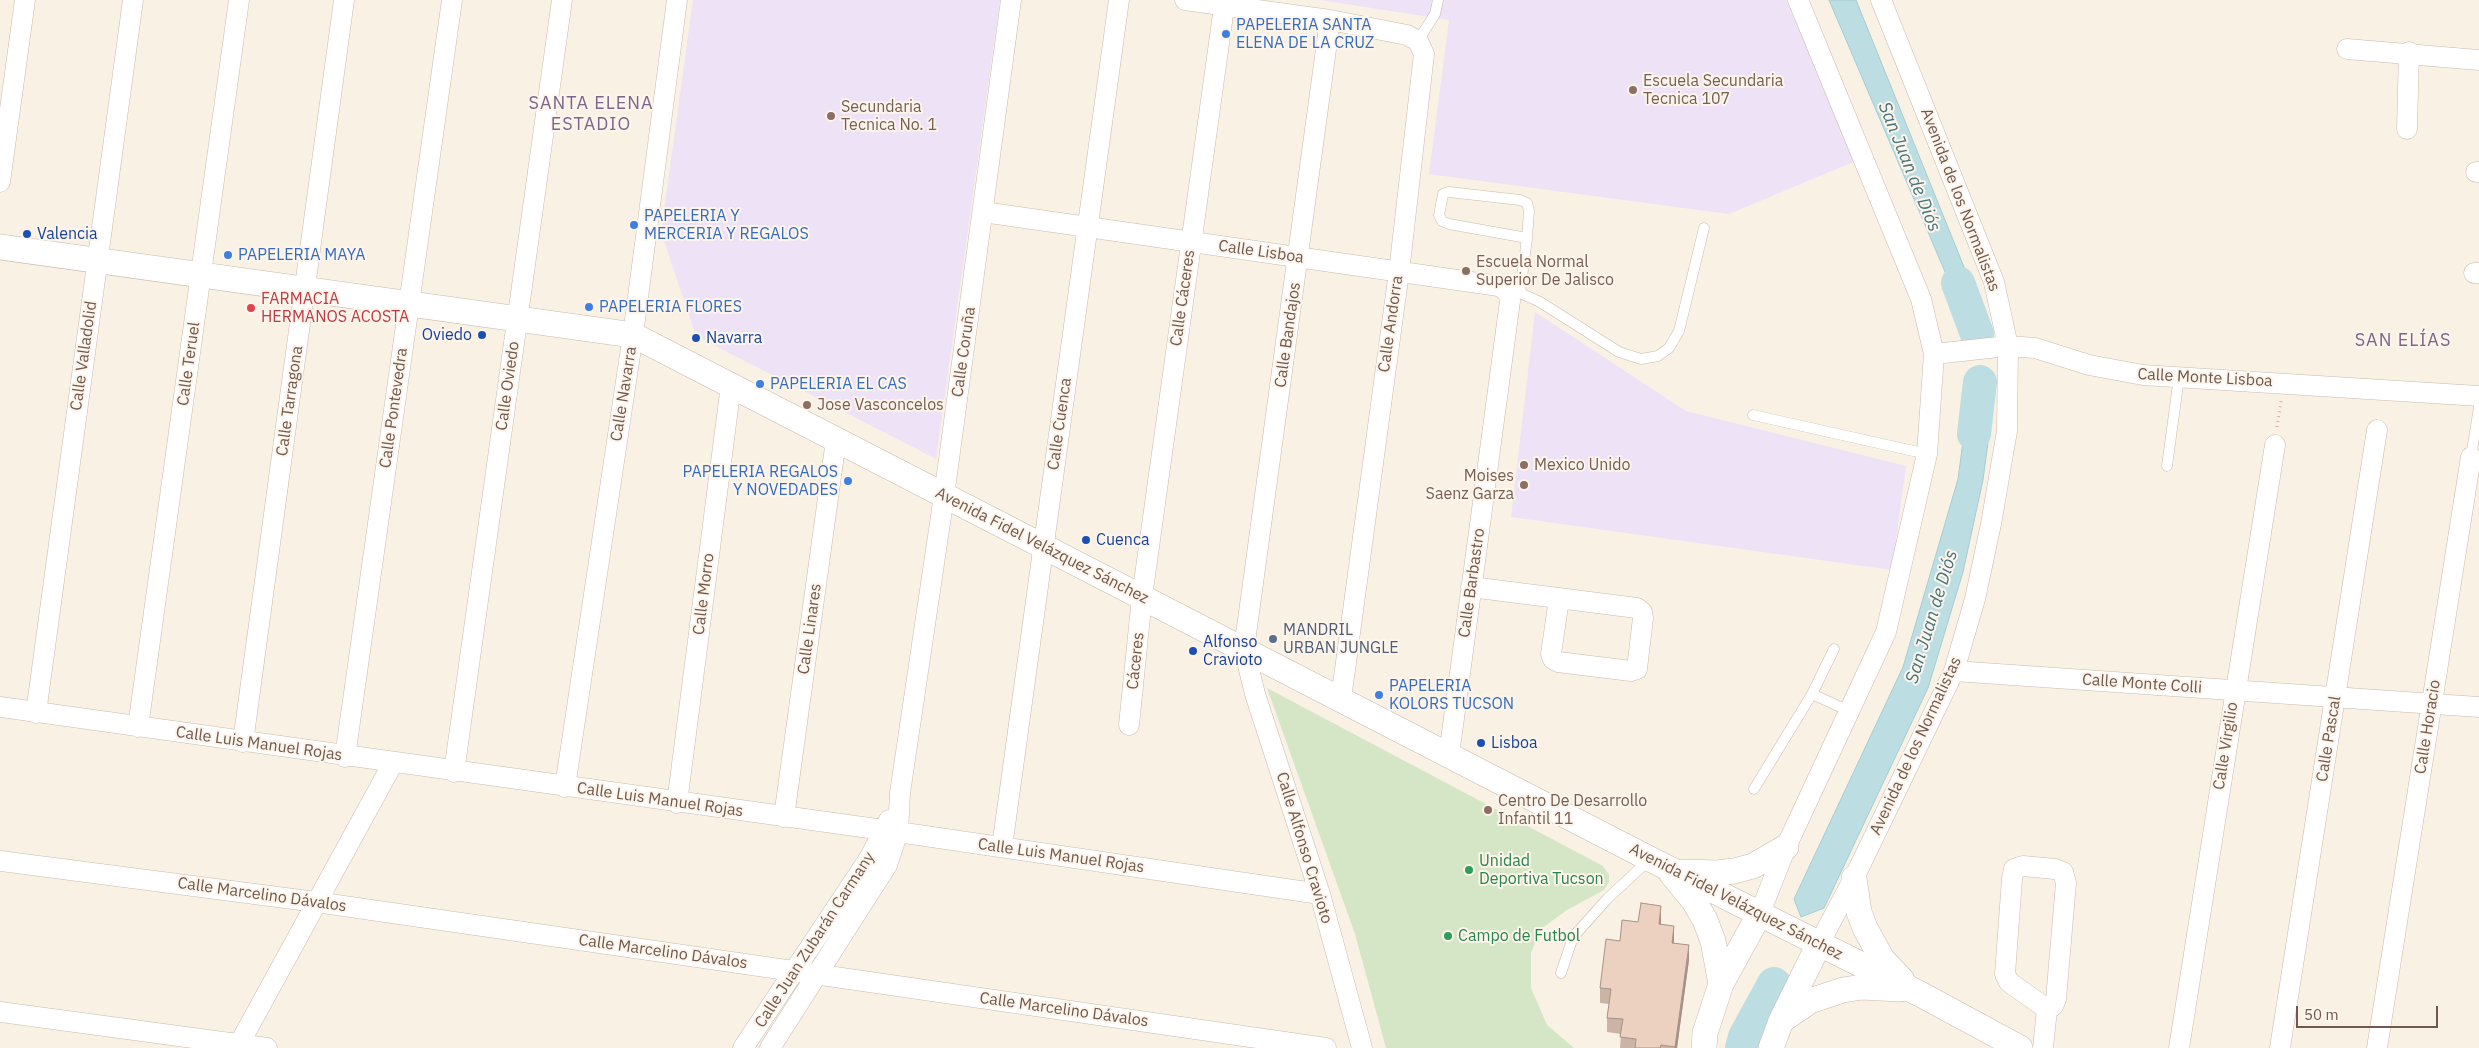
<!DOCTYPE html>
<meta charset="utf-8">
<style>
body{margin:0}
#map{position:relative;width:2479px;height:1048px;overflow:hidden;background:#faf1e5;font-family:"IBM Plex Sans",sans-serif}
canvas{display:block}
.scale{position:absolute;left:2296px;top:1006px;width:142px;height:22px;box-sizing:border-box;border:2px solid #70584d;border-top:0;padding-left:6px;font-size:15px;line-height:18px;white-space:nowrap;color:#70584d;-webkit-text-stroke:4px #fdf5eb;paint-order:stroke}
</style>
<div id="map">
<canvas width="2479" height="1048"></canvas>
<div class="scale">50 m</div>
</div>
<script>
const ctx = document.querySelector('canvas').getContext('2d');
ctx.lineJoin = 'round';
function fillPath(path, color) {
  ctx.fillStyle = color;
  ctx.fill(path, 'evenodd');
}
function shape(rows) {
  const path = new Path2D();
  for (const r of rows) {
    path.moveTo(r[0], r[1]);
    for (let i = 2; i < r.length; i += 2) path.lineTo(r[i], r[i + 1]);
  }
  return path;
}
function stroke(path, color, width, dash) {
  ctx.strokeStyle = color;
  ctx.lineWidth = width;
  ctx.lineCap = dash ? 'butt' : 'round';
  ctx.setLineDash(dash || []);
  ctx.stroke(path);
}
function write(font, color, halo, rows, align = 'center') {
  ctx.font = font + ' "IBM Plex Sans",sans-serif';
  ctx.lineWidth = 4;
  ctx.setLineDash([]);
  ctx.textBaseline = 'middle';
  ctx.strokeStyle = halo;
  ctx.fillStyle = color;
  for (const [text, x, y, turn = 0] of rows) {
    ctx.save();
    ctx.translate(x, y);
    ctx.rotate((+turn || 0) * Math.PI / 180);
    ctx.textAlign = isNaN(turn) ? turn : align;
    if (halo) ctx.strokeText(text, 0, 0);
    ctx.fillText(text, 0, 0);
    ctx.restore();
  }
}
const education = shape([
 [693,0,1000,0,936,459,696,336,661,232],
 [1320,0,1786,0,1858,160,1729,214,1429,174,1449,20],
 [1535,312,1686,411,1906,466,1892,570,1511,517]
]);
const green = shape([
 [1267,688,1603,866,1609,875,1609,882,1604,890,1567,910,1541,929,1531,953,1531,988,1547,1025,1574,1048,1386,1048,1355,934]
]);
const water = shape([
 [1829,0,1856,0,1981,309,1976,326,1963,314,1829,0],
 [1980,389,1993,405,1983,480,1963,572,1928,688,1824,908,1801,917,1794,899,1903,667,1958,479,1968,404,1980,389],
 [1772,988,1774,1009,1757,1048,1731,1048,1754,998,1772,988]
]);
const river = shape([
 [1958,283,1977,334],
 [1974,434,1980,382],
 [1742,1048,1745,1037,1774,984]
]);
const path = shape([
 [2277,427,2281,401]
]);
const service = shape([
 [1418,41,1435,14,1438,0],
 [1508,292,1520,293,1540,302,1619,352,1641,359,1658,356,1669,348,1679,331,1704,228],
 [1520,293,1527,238,1529,211,1527,203,1520,200,1449,192,1443,194,1439,215,1442,221,1449,224,1527,238],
 [1753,415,1927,454],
 [2471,457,2479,407],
 [2167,466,2179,377],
 [1812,694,1849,711],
 [1754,789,1812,694,1834,649],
 [1561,973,1573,937,1608,898,1649,860]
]);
const minor = shape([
 [1185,0,1330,20,1407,35,1418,41,1424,54,1399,272,1341,699],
 [1330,20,1244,649,1255,694,1320,894,1362,1048],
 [2347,49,2479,60],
 [2407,129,2409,52],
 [2476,172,2479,172],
 [0,182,25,0],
 [983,212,1499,286,1508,292,1510,301,1449,755],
 [2474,273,2479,273],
 [1934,354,2008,346,2035,348,2089,365,2143,375,2479,396],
 [1471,587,1637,608,1642,612,1643,618,1637,669,1631,671,1558,662,1553,659,1551,654,1559,599],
 [1954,671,2479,707],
 [0,707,898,832,1320,894],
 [36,713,133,0],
 [1129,725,1142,597,1225,0],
 [138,727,239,0],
 [243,742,344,0],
 [345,757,452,0],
 [454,772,562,0],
 [565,787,633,335,677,0],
 [677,803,731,385],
 [784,817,836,440],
 [1002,847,1119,0],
 [0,861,316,902,1326,1048],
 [1760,913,1786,847,1886,632,1927,454,1934,354,1921,299,1798,0],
 [1819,944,1854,878,1954,671,1975,599,1991,524,2007,431,2008,346,1994,282,1881,0],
 [0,1012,267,1048],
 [237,1048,393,763],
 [743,1048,870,857,889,820],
 [770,1048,887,865,898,832,900,793,944,496,1011,0],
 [2043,1048,2047,1009,2053,1006,2056,999,2066,883,2063,872,2055,869,2023,866,2014,869,2012,879,2005,974,2009,982,2047,1009],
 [2179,1048,2275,445],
 [2280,1048,2377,430],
 [2377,1048,2471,457]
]);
const tertiary = shape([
 [0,247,633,335,1650,859,1922,995,2020,1048],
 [1684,872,1717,873,1734,871,1753,866,1786,847],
 [1671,873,1694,901,1705,920,1713,941,1721,984],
 [1854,878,1859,912,1865,928,1882,959,1902,980],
 [1781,1021,1810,1001,1843,990,1862,987,1900,989],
 [1704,1048,1705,1033,1721,984,1760,913],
 [1771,1048,1781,1021,1819,944]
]);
const wall = shape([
 [1661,921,1661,924,1674,941,1674,943,1689,960,1677,1048,1620,1048,1621,1034,1607,1032,1607,1018,1609,1004,1600,1003,1600,988,1620,941,1638,922]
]);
const shadedWall = shape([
 [1661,906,1661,921,1659,939,1659,924],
 [1674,926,1674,941,1672,958,1672,943],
 [1689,945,1689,960,1677,1048,1675,1048]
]);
const building = shape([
 [1641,903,1661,906,1659,924,1674,926,1672,943,1689,945,1675,1047,1661,1045,1660,1048,1635,1048,1636,1039,1620,1037,1623,1019,1607,1018,1611,989,1600,988,1606,939,1620,941,1622,920,1638,922,1641,903]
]);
const markers = [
 [1226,34,5,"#3f7fe0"],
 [1633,90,5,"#8d6e63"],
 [831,116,5,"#8d6e63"],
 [634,225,5,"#3f7fe0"],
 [27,234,5,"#1a4fb4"],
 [228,255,5,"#3f7fe0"],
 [1466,271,5,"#8d6e63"],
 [589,307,5,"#3f7fe0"],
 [251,308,5,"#e0444e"],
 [482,335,5,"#1a4fb4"],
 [696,338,5,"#1a4fb4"],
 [760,384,5,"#3f7fe0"],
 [807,405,5,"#8d6e63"],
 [1524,465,5,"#8d6e63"],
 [848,481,5,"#3f7fe0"],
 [1524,485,5,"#8d6e63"],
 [1086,540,5,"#1a4fb4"],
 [1273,639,5,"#5c6f8a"],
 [1193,651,5,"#1a4fb4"],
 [1379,695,5,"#3f7fe0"],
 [1481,743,5,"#1a4fb4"],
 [1488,810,5,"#8d6e63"],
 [1469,870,5,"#2e9e5b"],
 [1448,936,5,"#2e9e5b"]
];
const shopNames = [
 ["PAPELERIA SANTA",1236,25],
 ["ELENA DE LA CRUZ",1236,43],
 ["PAPELERIA Y",644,216],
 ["MERCERIA Y REGALOS",644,234],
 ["PAPELERIA MAYA",238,255],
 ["PAPELERIA FLORES",599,307],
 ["PAPELERIA EL CAS",770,384],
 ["PAPELERIA REGALOS",838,472,"right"],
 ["Y NOVEDADES",838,490,"right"],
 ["PAPELERIA",1389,686],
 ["KOLORS TUCSON",1389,704]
];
const educationNames = [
 ["Escuela Secundaria",1643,81],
 ["Tecnica 107",1643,99],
 ["Secundaria",841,107],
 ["Tecnica No. 1",841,125],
 ["Escuela Normal",1476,262],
 ["Superior De Jalisco",1476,280],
 ["Jose Vasconcelos",817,405],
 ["Mexico Unido",1534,465],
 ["Moises",1514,476,"right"],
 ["Saenz Garza",1514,494,"right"],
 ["Centro De Desarrollo",1498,801],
 ["Infantil 11",1498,819]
];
const streetNames = [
 ["Avenida de los Normalistas",1960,200,69],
 ["Calle Lisboa",1261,252,8],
 ["Calle Cáceres",1183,298,-82],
 ["Calle Andorra",1391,324,-82],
 ["Calle Bandajos",1288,335,-82],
 ["Calle Coruña",964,352,-82],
 ["Calle Valladolid",84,356,-82],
 ["Calle Teruel",189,364,-82],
 ["Calle Monte Lisboa",2205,378,3],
 ["Calle Oviedo",508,386,-82],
 ["Calle Navarra",624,394,-81],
 ["Calle Tarragona",290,401,-82],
 ["Calle Pontevedra",394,408,-82],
 ["Calle Cuenca",1060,424,-82],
 ["Avenida Fidel Velázquez Sánchez",1042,546,27],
 ["Calle Barbastro",1472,583,-82],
 ["Calle Morro",704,594,-83],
 ["Calle Linares",810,629,-82],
 ["Cáceres",1136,661,-84],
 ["Calle Monte Colli",2142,684,4],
 ["Calle Horacio",2428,727,-81],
 ["Calle Pascal",2329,739,-81],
 ["Calle Luis Manuel Rojas",259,744,8],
 ["Avenida de los Normalistas",1916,746,-65],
 ["Calle Virgilio",2226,746,-81],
 ["Calle Luis Manuel Rojas",660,800,8],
 ["Calle Alfonso Cravioto",1304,848,73],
 ["Calle Luis Manuel Rojas",1061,856,8],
 ["Calle Marcelino Dávalos",262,895,8],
 ["Avenida Fidel Velázquez Sánchez",1736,902,27],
 ["Calle Juan Zubarán Carmany",815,940,-57],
 ["Calle Marcelino Dávalos",663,952,8],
 ["Calle Marcelino Dávalos",1064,1010,8]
];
const transitNames = [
 ["Valencia",37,234],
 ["Oviedo",472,335,"right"],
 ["Navarra",706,338],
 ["Cuenca",1096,540],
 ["Alfonso",1203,642],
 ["Cravioto",1203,660],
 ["Lisboa",1491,743]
];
const healthNames = [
 ["FARMACIA",261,299],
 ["HERMANOS ACOSTA",261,317]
];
const serviceNames = [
 ["MANDRIL",1283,630],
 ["URBAN JUNGLE",1283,648]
];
const leisureNames = [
 ["Unidad",1479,861],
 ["Deportiva Tucson",1479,879],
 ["Campo de Futbol",1458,936]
];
const neighbourhoodNames = [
 ["SANTA ELENA",591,104],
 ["ESTADIO",591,125],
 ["SAN ELÍAS",2403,341]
];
const waterNames = [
 ["San Juan de Diós",1909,167,68],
 ["San Juan de Diós",1932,617,-73]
];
fillPath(education, '#eee2f6');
fillPath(green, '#d4e6c5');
fillPath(water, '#bcdde1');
stroke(water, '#a3cdd2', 1);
stroke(river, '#bcdde1', 34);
stroke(service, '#cab9ad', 11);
stroke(minor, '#cab9ad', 21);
stroke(tertiary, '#cab9ad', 26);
stroke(path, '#d1b3a3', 3, [1, 4]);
stroke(service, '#fff', 10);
stroke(minor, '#fff', 20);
stroke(tertiary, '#fff', 25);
fillPath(wall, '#cbb3a5');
fillPath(shadedWall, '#a59286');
fillPath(building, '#ecd0c0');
stroke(building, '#a59286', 1);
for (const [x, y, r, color] of markers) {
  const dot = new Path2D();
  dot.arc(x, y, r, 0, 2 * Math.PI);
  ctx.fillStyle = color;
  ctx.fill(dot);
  stroke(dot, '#fdf5eb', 2);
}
write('16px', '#366cbe', '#fdf5eb', shopNames, 'left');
write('16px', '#785e54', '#fdf5eb', educationNames, 'left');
write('16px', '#70584d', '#fdf5eb', streetNames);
write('16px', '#164399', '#fdf5eb', transitNames, 'left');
write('16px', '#be3a42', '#fdf5eb', healthNames, 'left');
write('16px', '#4e5e75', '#fdf5eb', serviceNames, 'left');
write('16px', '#27864d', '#fdf5eb', leisureNames, 'left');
ctx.letterSpacing = '1px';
write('18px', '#7d658c', '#fdf5eb', neighbourhoodNames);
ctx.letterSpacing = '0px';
write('italic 18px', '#46747b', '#fdf5eb', waterNames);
</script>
